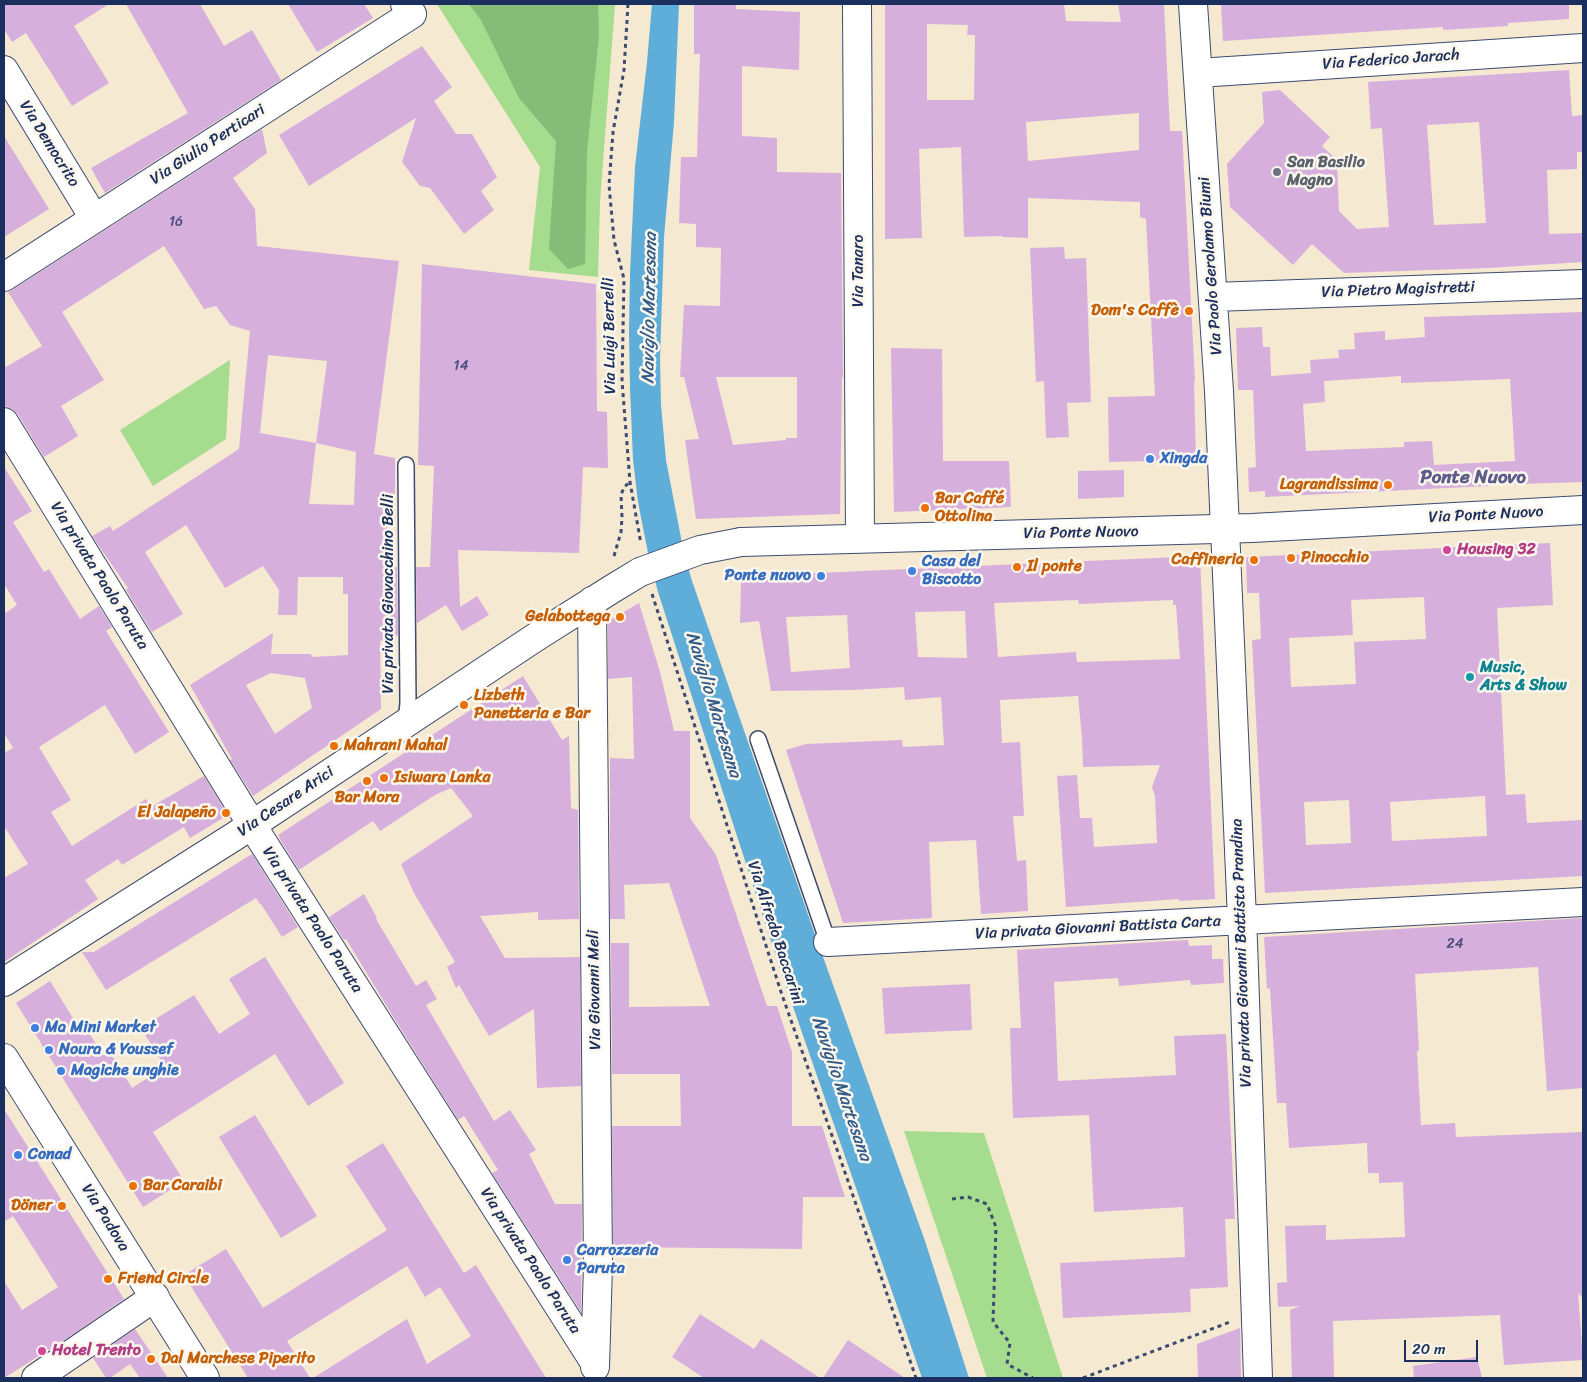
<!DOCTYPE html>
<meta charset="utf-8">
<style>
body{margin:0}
#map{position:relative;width:1587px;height:1382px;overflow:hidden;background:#f5e9d1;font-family:Sriracha,sans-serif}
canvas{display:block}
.frame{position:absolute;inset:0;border:5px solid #1b2f5e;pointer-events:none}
.scale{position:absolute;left:1404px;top:1340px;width:74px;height:22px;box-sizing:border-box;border:2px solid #1b2f5e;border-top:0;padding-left:6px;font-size:15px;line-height:18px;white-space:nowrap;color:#1b2f5e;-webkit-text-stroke:4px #fbf7ec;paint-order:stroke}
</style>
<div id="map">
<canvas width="1587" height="1382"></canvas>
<div class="frame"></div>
<div class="scale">20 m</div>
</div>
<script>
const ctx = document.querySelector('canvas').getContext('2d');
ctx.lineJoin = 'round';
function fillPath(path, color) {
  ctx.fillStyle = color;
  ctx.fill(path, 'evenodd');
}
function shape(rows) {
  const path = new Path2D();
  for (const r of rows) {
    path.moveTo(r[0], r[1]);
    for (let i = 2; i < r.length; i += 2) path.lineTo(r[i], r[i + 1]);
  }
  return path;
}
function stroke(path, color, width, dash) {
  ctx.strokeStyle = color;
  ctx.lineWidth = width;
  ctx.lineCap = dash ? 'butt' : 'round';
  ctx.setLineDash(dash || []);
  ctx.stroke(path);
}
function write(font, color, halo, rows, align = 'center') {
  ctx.font = font + ' Sriracha,sans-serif';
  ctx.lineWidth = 5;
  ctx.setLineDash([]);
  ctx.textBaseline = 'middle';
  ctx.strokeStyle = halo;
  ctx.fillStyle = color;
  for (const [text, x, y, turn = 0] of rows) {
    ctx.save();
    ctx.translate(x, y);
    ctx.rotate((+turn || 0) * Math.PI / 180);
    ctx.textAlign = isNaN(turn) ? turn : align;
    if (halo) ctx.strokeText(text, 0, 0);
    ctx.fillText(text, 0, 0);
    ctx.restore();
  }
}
const green = shape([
 [437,4,615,4,600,202,598,277,529,270,540,167],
 [230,360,226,439,153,486,120,430],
 [904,1131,984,1133,1063,1378,987,1378]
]);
const forest = shape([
 [469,4,598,4,599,36,587,151,585,264,568,269,549,249,556,141,519,98,481,20]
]);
const water = shape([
 [652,4,679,4,674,122,664,237,660,359,661,405,666,460,682,543,691,578,813,929,925,1241,969,1378,922,1378,782,975,658,592,648,553,638,502,633,460,630,389,629,333,630,273,635,167,647,62]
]);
const building = shape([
 [4,4,109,4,74,26,109,83,72,106,26,33,12,42,4,29],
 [126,4,200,4,224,46,252,30,281,80,105,193,91,168,188,113],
 [288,4,364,4,373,18,317,52],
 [694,4,736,4,736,9,800,12,799,70,742,66,742,136,777,138,777,172,841,173,843,377,842,377,840,514,696,519,685,440,699,439,684,377,680,377,684,305,720,306,721,248,696,247,696,224,679,223,681,157,697,157,700,54,694,54],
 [716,377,797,377,797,438,786,438,786,440,733,445],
 [885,4,1064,4,1066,21,1121,22,1118,4,1164,4,1170,131,1182,131,1195,381,1194,381,1196,460,1109,462,1108,397,1155,396,1146,219,1140,217,1140,202,1028,198,1028,238,1002,237,1002,236,964,237,961,147,919,149,922,238,885,239],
 [927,24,968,25,967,35,975,35,974,100,927,100],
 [1139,113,1139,150,1028,161,1026,122],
 [1221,4,1569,4,1569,19,1508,23,1508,26,1443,30,1443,27,1223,41],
 [422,46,452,87,434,101,456,134,472,134,497,177,481,191,494,210,464,234,430,188,420,186,402,162,416,118,309,186,279,135],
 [1569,70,1572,116,1583,115,1583,152,1577,152,1577,169,1547,170,1549,234,1583,233,1583,262,1488,268,1344,273,1312,244,1293,265,1230,207,1227,164,1264,123,1262,92,1280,90,1330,137,1322,146,1337,160,1339,211,1357,229,1389,227,1382,128,1371,129,1368,82],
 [1479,122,1486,223,1434,225,1427,125],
 [262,129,267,153,233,178,255,209,257,246,399,261,374,454,395,458,395,494,393,494,392,527,387,527,386,567,397,567,398,635,388,641,380,641,381,709,253,796,230,760,232,759,190,685,273,633,271,654,311,654,312,657,348,655,348,594,343,594,343,577,298,577,297,615,278,615,279,590,263,566,225,588,186,525,145,552,183,614,152,632,126,590,128,588,92,536,110,526,113,531,239,449,250,331,230,325,216,306,204,309,164,246,62,312,104,380,61,406,78,436,44,457,17,413,11,408,4,406,4,368,42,346,8,292,12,290],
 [268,355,327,361,316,443,260,433],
 [316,443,356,452,354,505,309,504],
 [271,673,305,678,312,708,275,734,246,685],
 [4,136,49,209,4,237],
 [1064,247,1065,259,1086,258,1091,402,1067,403,1069,437,1046,438,1044,381,1036,382,1030,248],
 [422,264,596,284,597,411,607,412,608,468,583,467,579,553,458,550,460,607,477,596,489,615,462,631,446,605,417,623,416,567,430,567,434,466,418,465],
 [1583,312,1583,482,1488,485,1488,486,1265,497,1265,491,1249,492,1248,468,1256,467,1253,390,1238,390,1236,328,1262,327,1263,347,1270,347,1271,376,1311,373,1310,360,1339,358,1338,350,1355,349,1354,333,1385,331,1385,340,1425,337,1424,317],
 [1401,376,1401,383,1510,379,1515,461,1434,465,1432,441,1404,442,1404,447,1306,451,1303,404,1325,402,1324,381],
 [891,348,942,349,943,461,1009,461,1011,507,894,512],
 [4,467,32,511,13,522,44,572,49,569,80,619,99,606,112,627,106,631,169,732,135,754,105,705,39,747,71,800,51,812,72,846,146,799,151,807,204,776,228,815,190,838,184,827,122,865,118,859,85,880,98,899,4,962,4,878,28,864,4,826,4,753,13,748,4,733,4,614,17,605,4,584],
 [1124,470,1124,497,1078,499,1078,471],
 [1550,543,1553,605,1497,608,1506,795,1525,794,1527,823,1583,820,1583,876,1265,893,1252,640,1261,639,1259,593,1247,593,1246,557],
 [1424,597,1426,639,1354,642,1356,684,1291,687,1289,638,1353,635,1351,600],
 [1485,796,1487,836,1392,841,1390,802],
 [1349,800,1351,843,1306,845,1304,802],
 [1200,556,1215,899,1179,901,1179,899,1066,907,1057,776,1077,775,1080,818,1092,818,1094,847,1157,843,1155,796,1152,787,1160,765,1083,767,1082,739,1078,696,1000,700,1002,743,1020,742,1024,816,1013,816,1017,861,1026,860,1028,911,981,914,976,840,929,842,932,918,843,923,786,750,806,744,902,740,903,747,944,745,941,697,905,700,904,687,852,690,771,691,759,621,740,623,741,582,752,581,751,576],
 [1078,600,1079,604,1173,600,1173,605,1176,605,1180,659,1077,662,1076,652,998,657,994,603],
 [965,611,967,658,918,657,915,612],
 [847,615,850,668,791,672,786,617],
 [639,603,660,672,674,731,690,731,690,818,716,855,767,1006,777,1006,792,1052,792,1126,822,1126,845,1197,803,1197,802,1249,613,1247,612,1126,681,1126,680,1074,612,1074,611,943,629,943,629,1007,710,1006,669,883,624,885,625,919,610,919,610,758,634,759,632,677,608,679,608,621],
 [523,676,562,740,569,736,571,808,578,810,579,919,538,920,538,912,480,916,505,958,580,957,581,1086,537,1088,534,1009,489,1036,459,985,456,988,447,967,455,962,414,893,401,864,473,816,451,788,435,795,380,831,373,821,299,870,279,838,280,838,278,835],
 [252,854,298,927,282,937,261,904,260,904,256,898,106,990,82,952,94,952],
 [364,894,377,918,376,919,416,986,426,980,437,999,426,1005,494,1121,510,1110,536,1150,529,1154,555,1204,582,1204,581,1312,492,1173,498,1170,464,1116,458,1120,397,1023,346,939,344,940,329,917],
 [1583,918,1583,1088,1547,1091,1538,967,1415,974,1419,1051,1417,1051,1421,1125,1455,1123,1456,1137,1583,1132,1583,1298,1578,1293,1583,1360,1504,1365,1500,1315,1333,1321,1334,1378,1292,1378,1290,1310,1300,1306,1278,1307,1277,1283,1287,1282,1285,1226,1326,1225,1326,1240,1405,1237,1403,1182,1379,1183,1379,1173,1368,1173,1367,1143,1289,1148,1286,1103,1277,1103,1270,988,1267,989,1264,937],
 [1188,940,1189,946,1212,945,1212,959,1223,959,1224,983,1191,985,1190,980,1119,986,1118,978,1054,982,1058,1081,1176,1075,1174,1036,1226,1034,1235,1219,1225,1219,1228,1287,1190,1289,1191,1312,1063,1318,1060,1263,1185,1257,1183,1207,1094,1212,1089,1115,1013,1118,1010,1028,1021,1028,1017,950],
 [265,957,344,1083,308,1106,275,1054,153,1132,184,1181,143,1207,16,1003,50,981,84,1036,89,1033,103,1055,109,1051,132,1088,165,1067,141,1028,194,995,219,1034,250,1014,229,979],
 [970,984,972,1030,885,1034,882,988],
 [4,1109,124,1299,69,1337,4,1378,4,1281,22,1310,58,1287,13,1216,4,1222],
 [255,1115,317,1216,281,1238,219,1137],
 [383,1143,464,1273,476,1265,546,1378,313,1378,407,1319,427,1364,471,1336,440,1287,425,1297,407,1266,287,1341,310,1378,248,1378,184,1275,226,1249,263,1308,387,1230,346,1166],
 [700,1314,754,1349,761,1339,820,1378,704,1378,672,1357],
 [1240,1328,1241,1378,1198,1378,1197,1344],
 [135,1329,168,1378,140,1378,130,1364,110,1378,106,1378,93,1358],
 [848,1340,905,1378,823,1378],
 [1477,1357,1482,1378,1414,1378,1413,1366]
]);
const path = shape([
 [628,4,624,70,613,132,609,185,614,240,624,279,622,381,630,482,641,544],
 [614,556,621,532,622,517,621,495,624,487,630,482],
 [652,594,782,995,840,1158,916,1378],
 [952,1199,968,1197,987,1204,996,1227,993,1322,1010,1343,1007,1364,1033,1378],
 [1083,1378,1230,1322]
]);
const service = shape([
 [406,465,408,703,406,722],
 [758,739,828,942]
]);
const minor = shape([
 [857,4,860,538],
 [1193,4,1219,391,1243,942,1258,1378],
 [4,70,94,218],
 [1198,73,1583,48],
 [4,277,412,14,405,4],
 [1213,297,1583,284],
 [4,422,262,841,595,1363],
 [592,601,598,1265,595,1367],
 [828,942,1583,902],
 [36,1378,155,1297]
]);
const tertiary = shape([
 [741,542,1252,528,1583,510],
 [4,982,235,836,539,635,612,589,640,572],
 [4,1058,205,1378]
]);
const tertiaryBridge = shape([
 [640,572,700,550,741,542]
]);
const markers = [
 [1277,172,5,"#6b7280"],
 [1189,311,5,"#e8710a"],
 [1150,459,5,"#3f7fe0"],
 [1388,485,5,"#e8710a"],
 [925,508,5,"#e8710a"],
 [1447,550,5,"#d1479c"],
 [1291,558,5,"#e8710a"],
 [1254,560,5,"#e8710a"],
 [1017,567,5,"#e8710a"],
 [912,571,5,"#3f7fe0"],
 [821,576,5,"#3f7fe0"],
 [620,617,5,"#e8710a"],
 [1470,677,5,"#0f9aa8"],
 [464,705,5,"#e8710a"],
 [334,746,5,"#e8710a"],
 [384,778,5,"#e8710a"],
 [367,781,5,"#e8710a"],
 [226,813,5,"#e8710a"],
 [35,1028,5,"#3f7fe0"],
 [49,1050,5,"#3f7fe0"],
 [61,1071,5,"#3f7fe0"],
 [18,1155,5,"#3f7fe0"],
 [133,1186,5,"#e8710a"],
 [62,1206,5,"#e8710a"],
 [567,1260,5,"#3f7fe0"],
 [108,1279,5,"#e8710a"],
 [42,1351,5,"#d1479c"],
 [151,1359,5,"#e8710a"]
];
const numberNames = [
 ["16",176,222],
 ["14",461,366],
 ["24",1455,944]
];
const streetNames = [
 ["Via Federico Jarach",1391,60,-4],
 ["Via Democrito",49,144,58],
 ["Via Giulio Perticari",208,145,-33],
 ["Via Paolo Gerolamo Biumi",1211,266,-94],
 ["Via Tanaro",859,271,-90],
 ["Via Pietro Magistretti",1398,290,-2],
 ["Via Luigi Bertelli",610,336,-91],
 ["Via Ponte Nuovo",1486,515,-3],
 ["Via Ponte Nuovo",1081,533,-1],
 ["Via privata Paolo Paruta",99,576,58],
 ["Via privata Giovacchino Belli",389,594,-90],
 ["Via Cesare Arici",286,802,-34],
 ["Via privata Paolo Paruta",312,920,57],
 ["Via privata Giovanni Battista Carta",1098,928,-3],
 ["Via Alfredo Baccarini",775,933,72],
 ["Via privata Giovanni Battista Prandina",1242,953,-92],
 ["Via Giovanni Meli",595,990,-91],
 ["Via Padova",105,1218,58],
 ["Via privata Paolo Paruta",530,1261,57]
];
const worshipNames = [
 ["San Basilio",1287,163],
 ["Magno",1287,181]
];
const foodNames = [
 ["Dom's Caffè",1179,311,"right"],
 ["Lagrandissima",1378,485,"right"],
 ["Bar Caffé",935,499],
 ["Ottolina",935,517],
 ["Pinocchio",1301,558],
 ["Caffineria",1244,560,"right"],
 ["Il ponte",1027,567],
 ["Gelabottega",610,617,"right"],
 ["Lizbeth",474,696],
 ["Panetteria e Bar",474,714],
 ["Mahrani Mahal",344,746],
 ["Isiwara Lanka",394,778],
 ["Bar Mora",367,798,"center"],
 ["El Jalapeño",216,813,"right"],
 ["Bar Caraibi",143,1186],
 ["Döner",52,1206,"right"],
 ["Friend Circle",118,1279],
 ["Dal Marchese Piperito",161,1359]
];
const shopNames = [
 ["Xingda",1160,459],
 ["Casa del",922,562],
 ["Biscotto",922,580],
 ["Ponte nuovo",811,576,"right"],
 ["Ma Mini Market",45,1028],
 ["Noura & Youssef",59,1050],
 ["Magiche unghie",71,1071],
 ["Conad",28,1155],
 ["Carrozzeria",577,1251],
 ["Paruta",577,1269]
];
const hotelNames = [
 ["Housing 32",1457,550],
 ["Hotel Trento",52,1351]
];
const cultureNames = [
 ["Music,",1480,668],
 ["Arts & Show",1480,686]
];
const waterNames = [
 ["Naviglio Martesana",650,308,-89],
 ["Naviglio Martesana",713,705,73],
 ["Naviglio Martesana",841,1089,71]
];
const quarterNames = [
 ["Ponte Nuovo",1473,478]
];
fillPath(green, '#a5dc8d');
fillPath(forest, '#84bc78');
fillPath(water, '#5faed9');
fillPath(building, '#d7afdd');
stroke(service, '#3c4b6f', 18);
stroke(minor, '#3c4b6f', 30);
stroke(tertiary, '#3c4b6f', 30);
stroke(path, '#3c4b6f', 3, [4, 4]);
stroke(service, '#fff', 15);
stroke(minor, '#fff', 28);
stroke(tertiary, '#fff', 28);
stroke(tertiaryBridge, '#3c4b6f', 30, []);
stroke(tertiaryBridge, '#fff', 28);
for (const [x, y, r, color] of markers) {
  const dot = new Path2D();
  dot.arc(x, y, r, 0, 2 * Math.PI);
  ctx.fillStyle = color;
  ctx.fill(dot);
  stroke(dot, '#fbf7ec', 2);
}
write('14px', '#4a4f7e', null, numberNames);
write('16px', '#1b2f5e', '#fbf7ec', streetNames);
write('bold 16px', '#5b616d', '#fbf7ec', worshipNames, 'left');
write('bold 16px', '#c56008', '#fbf7ec', foodNames, 'left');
write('bold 16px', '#366cbe', '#fbf7ec', shopNames, 'left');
write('bold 16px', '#b23c85', '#fbf7ec', hotelNames, 'left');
write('bold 16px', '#0d838f', '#fbf7ec', cultureNames, 'left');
write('italic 18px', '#335b89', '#fbf7ec', waterNames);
write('bold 19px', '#5d5c8a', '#fbf7ec', quarterNames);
</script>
